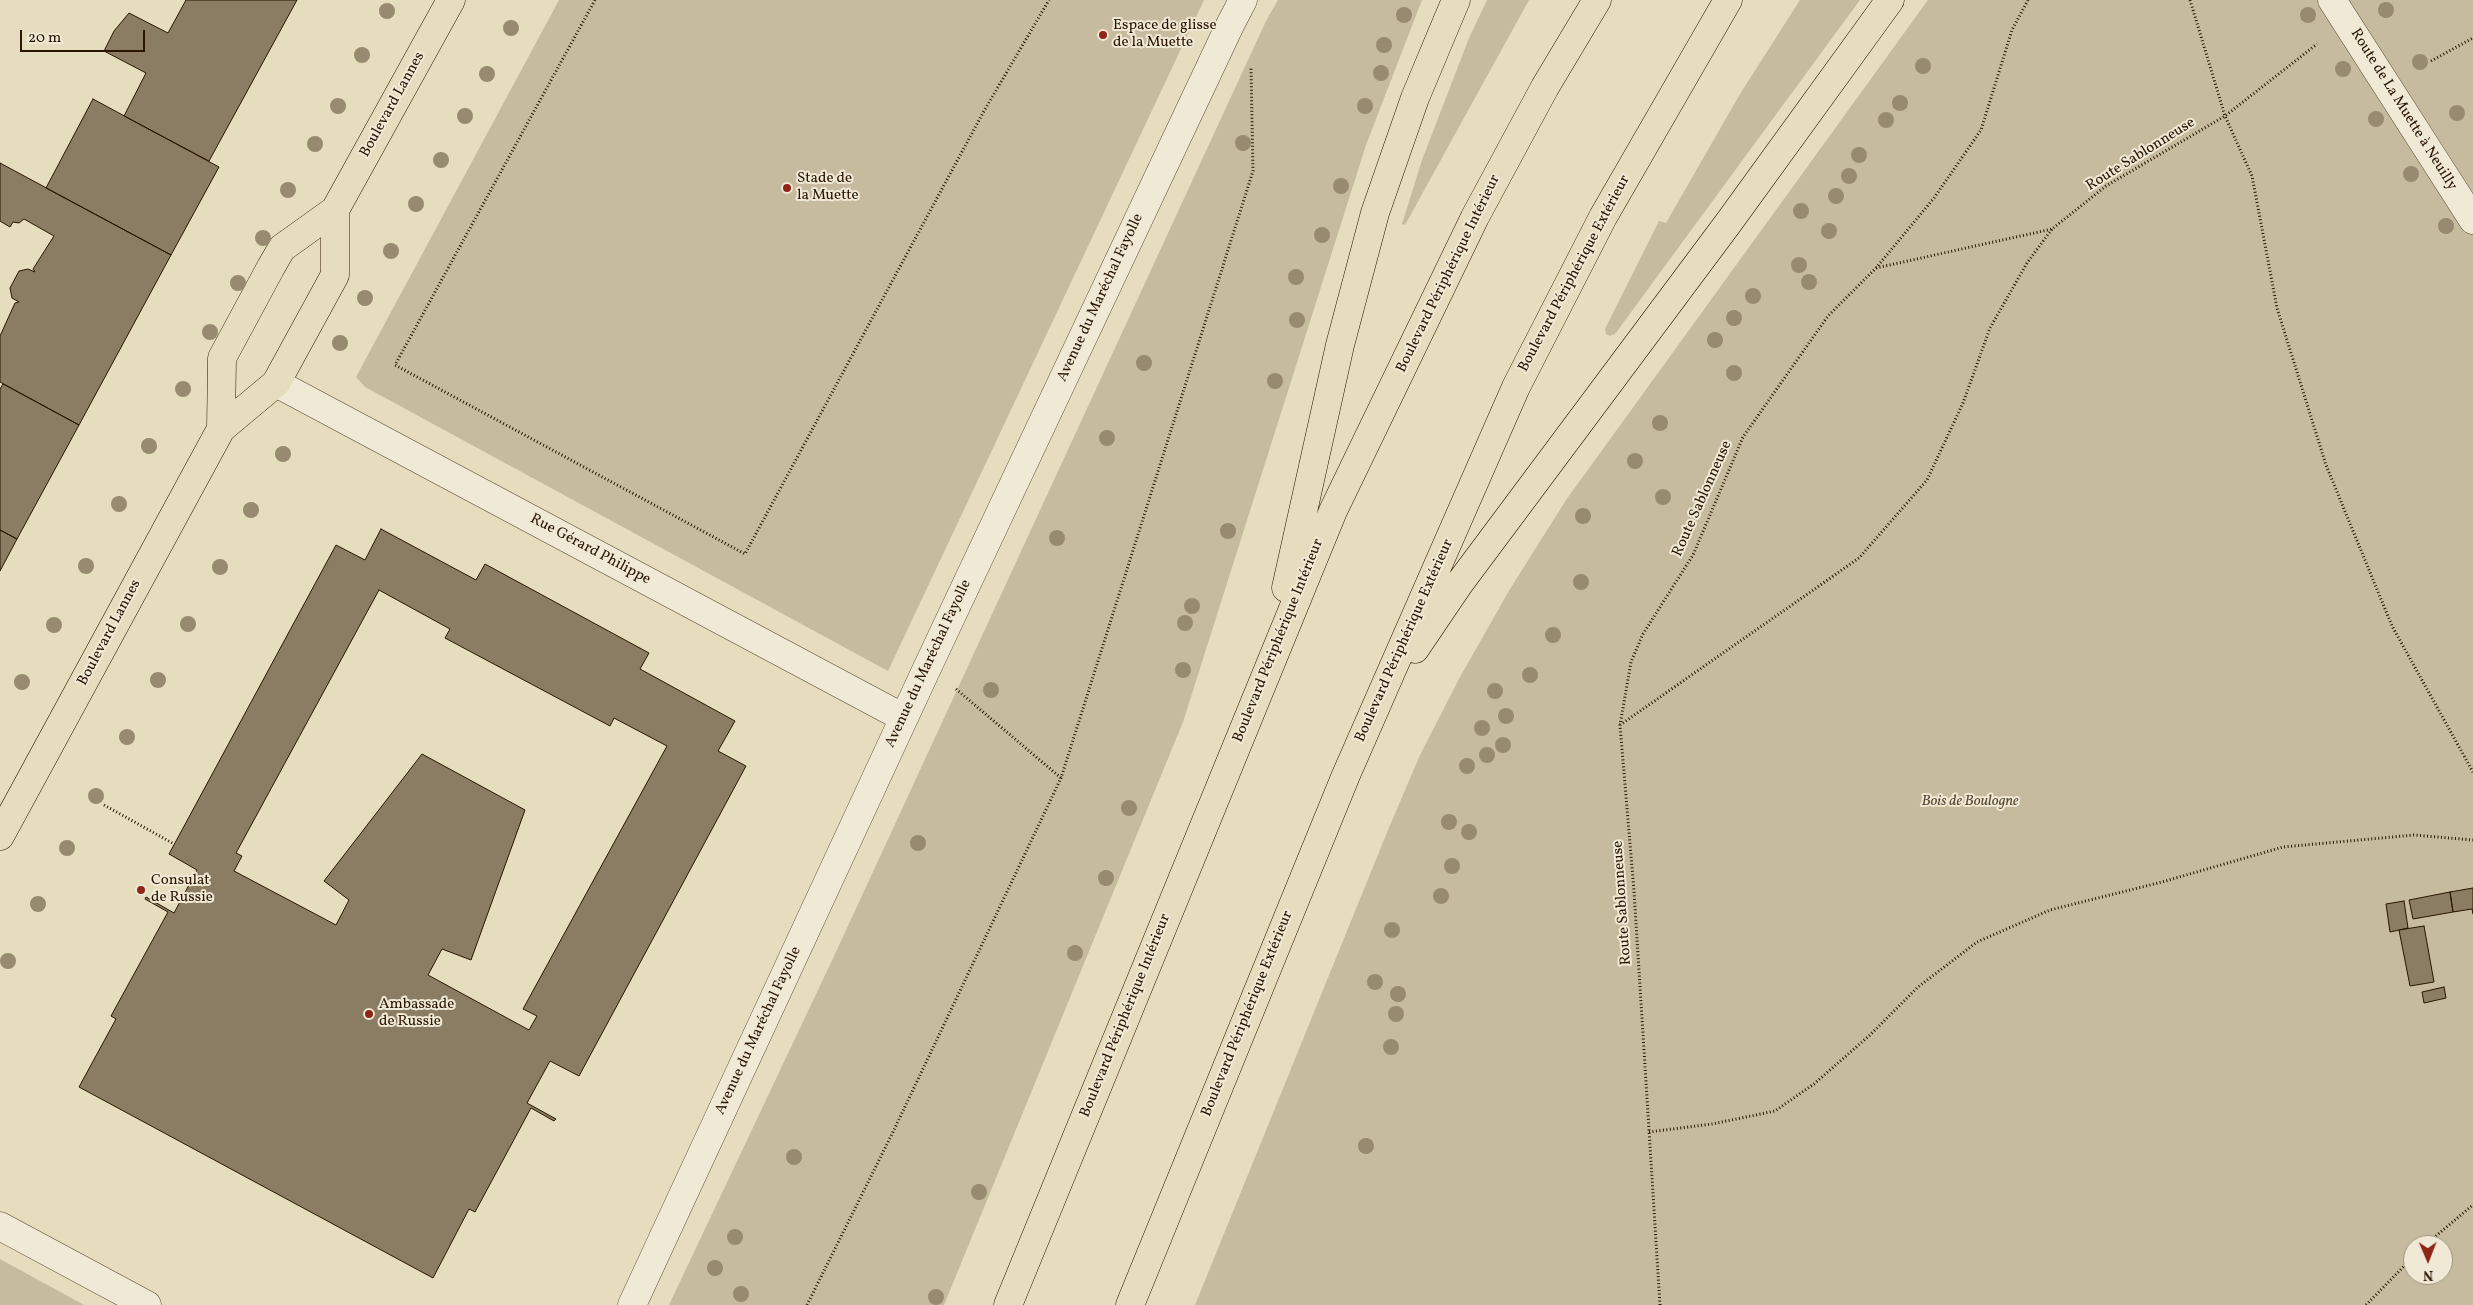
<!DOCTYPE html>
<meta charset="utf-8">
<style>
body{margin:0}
#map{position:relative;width:2473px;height:1305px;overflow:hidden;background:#e6ddbf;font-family:Vollkorn,serif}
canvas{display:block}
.north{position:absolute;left:2403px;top:1235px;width:50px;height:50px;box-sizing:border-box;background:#efe9d5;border:1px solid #a09480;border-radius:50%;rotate:179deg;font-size:14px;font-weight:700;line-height:20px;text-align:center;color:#291500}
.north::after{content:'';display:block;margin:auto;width:18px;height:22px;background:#8f2418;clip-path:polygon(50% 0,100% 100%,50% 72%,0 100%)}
.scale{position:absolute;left:20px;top:30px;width:125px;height:22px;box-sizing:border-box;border:2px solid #291500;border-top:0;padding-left:6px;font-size:15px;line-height:18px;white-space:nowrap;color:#291500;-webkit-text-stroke:4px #efe9d5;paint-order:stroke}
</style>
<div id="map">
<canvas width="2473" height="1305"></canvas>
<div class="north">N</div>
<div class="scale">20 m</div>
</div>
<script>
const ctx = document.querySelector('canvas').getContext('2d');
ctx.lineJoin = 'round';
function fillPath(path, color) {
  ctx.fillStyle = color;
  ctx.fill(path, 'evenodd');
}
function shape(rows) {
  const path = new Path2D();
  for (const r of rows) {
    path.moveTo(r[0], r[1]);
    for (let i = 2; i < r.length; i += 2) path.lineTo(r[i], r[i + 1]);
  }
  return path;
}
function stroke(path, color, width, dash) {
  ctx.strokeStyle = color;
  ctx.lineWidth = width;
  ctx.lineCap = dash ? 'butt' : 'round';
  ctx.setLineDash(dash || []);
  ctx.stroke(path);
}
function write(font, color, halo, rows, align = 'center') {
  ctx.font = font + ' Vollkorn,serif';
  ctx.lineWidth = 4;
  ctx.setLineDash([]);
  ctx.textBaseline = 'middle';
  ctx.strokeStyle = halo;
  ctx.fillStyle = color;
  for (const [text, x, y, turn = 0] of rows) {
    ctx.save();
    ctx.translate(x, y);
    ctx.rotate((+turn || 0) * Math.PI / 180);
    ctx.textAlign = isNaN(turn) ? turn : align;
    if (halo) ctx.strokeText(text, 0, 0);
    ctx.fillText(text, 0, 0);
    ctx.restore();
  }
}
const green = shape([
 [559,0,1204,0,888,671,365,387,356,377],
 [1278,0,1422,0,1366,145,1183,722,944,1305,669,1305,835,954,1266,21],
 [1487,0,1529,0,1405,225,1402,224,1422,160,1469,38],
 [1800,0,1860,0,1615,334,1610,336,1606,334,1605,329,1659,221,1666,223,1740,94],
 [1928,0,2473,0,2473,1305,1195,1305,1388,830,1420,755,1460,677,1510,589,1566,500],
 [2413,1245,2443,1245,2443,1275,2413,1275],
 [0,1259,84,1305,0,1305]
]);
const building = shape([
 [186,0,297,0,209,161,124,116,146,73,104,51,114,31,129,13,168,33,186,0],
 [93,99,219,167,171,255,46,188,93,99],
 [0,163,171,255,79,425,0,382,0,336,15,303,19,302,12,298,10,288,19,271,28,269,35,272,33,269,54,236,24,219,19,223,13,222,10,227,0,221,0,163],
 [3,384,79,425,17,539,0,530,0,389,3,384],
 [381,529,476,580,485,564,649,653,640,669,735,721,718,751,746,766,579,1076,550,1061,527,1103,556,1119,554,1121,531,1108,475,1212,469,1209,433,1278,79,1087,116,1019,111,1016,168,912,145,899,146,897,174,913,197,870,169,854,336,545,365,560,381,529],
 [379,590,450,629,445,638,610,726,614,718,667,746,523,1009,537,1016,529,1030,428,975,442,949,471,960,525,810,422,754,324,881,349,900,336,925,234,871,242,856,236,853,379,590],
 [0,530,17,539,0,571,0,530],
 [2473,888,2473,914,2472,909,2453,912,2450,892,2473,888],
 [2450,892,2453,912,2413,919,2409,900,2450,892],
 [2404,901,2408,928,2390,932,2386,904,2404,901],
 [2424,926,2434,982,2410,986,2399,930,2424,926],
 [2444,987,2446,998,2424,1003,2422,992,2444,987]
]);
const path = shape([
 [595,0,395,365,745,554,984,111,1049,0],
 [2190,0,2225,116,2252,176,2277,308,2326,465,2392,626,2473,772],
 [2431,61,2473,38],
 [1876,268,2052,229,2106,186,2225,116,2317,44],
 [956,689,1061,778],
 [1620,725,1859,558,1927,480,1963,403,1990,328,2027,263,2052,229],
 [104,805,174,844],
 [1649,1132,1712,1124,1775,1111,1814,1084,1870,1035,1918,987,1977,942,2050,910,2162,882,2283,847,2414,835,2473,840],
 [2425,1245,2473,1205],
 [807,1305,893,1132,1061,778,1253,171,1251,67],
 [1660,1305,1634,891,1620,725,1631,662,1643,634,1693,555,1743,437,1828,316,1876,268,1934,198,1981,130,2012,30,2028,0],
 [2366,1305,2413,1257]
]);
const minor = shape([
 [2332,0,2473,220],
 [276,383,904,718],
 [0,1226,147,1305],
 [632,1305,928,666,1230,25,1243,0]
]);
const major = shape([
 [221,429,222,358,271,267,282,248,335,210,451,0],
 [0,836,221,429,276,383,335,275,335,210]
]);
const highway = shape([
 [1286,588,1340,345,1375,213,1415,98,1456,0],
 [1415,649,1459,584,1729,222,1890,0],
 [1008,1305,1333,511,1475,217,1545,87,1597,0],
 [1130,1305,1346,775,1516,387,1603,217,1728,0]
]);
const trees = [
 [2386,10],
 [387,11],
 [1404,15],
 [2308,15],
 [511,28],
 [1384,45],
 [362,55],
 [2420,62],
 [1923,66],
 [2343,69],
 [1381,73],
 [487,74],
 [1900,103],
 [338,106],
 [1365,106],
 [2457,113],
 [465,116],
 [2376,119],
 [1886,120],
 [1243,143],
 [315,144],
 [1859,155],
 [441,160],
 [2411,174],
 [1849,176],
 [1341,186],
 [288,190],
 [1836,196],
 [416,204],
 [1801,211],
 [2446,226],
 [1829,231],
 [1322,235],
 [263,238],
 [391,251],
 [1799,265],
 [1296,277],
 [1809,282],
 [238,283],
 [1753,296],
 [365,298],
 [1734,318],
 [1297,320],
 [210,332],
 [1715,340],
 [340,343],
 [1144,363],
 [1734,373],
 [1275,381],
 [183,389],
 [1660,423],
 [1107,438],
 [149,446],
 [283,454],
 [1635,461],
 [1663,497],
 [119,504],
 [251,510],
 [1583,516],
 [1228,531],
 [1057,538],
 [86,566],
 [220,567],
 [1581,582],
 [1192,606],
 [1185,623],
 [188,624],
 [54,625],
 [1553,635],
 [1183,670],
 [1530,675],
 [158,680],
 [22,682],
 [991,690],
 [1495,691],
 [1506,716],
 [1482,728],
 [127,737],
 [1503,745],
 [1487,755],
 [1467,766],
 [96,796],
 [1129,808],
 [1449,822],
 [1469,832],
 [918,843],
 [67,848],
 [1452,866],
 [1106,878],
 [1441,896],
 [38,904],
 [1392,930],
 [1075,953],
 [8,961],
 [1375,982],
 [1398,994],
 [1396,1014],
 [1391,1047],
 [1366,1146],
 [794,1157],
 [979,1192],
 [735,1237],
 [715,1268],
 [741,1294],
 [936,1297]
];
const markers = [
 [1103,35,5,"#8f2418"],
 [787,188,5,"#8f2418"],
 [141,890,5,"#8f2418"],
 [369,1014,5,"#8f2418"]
];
const poiNames = [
 ["Espace de glisse",1113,26],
 ["de la Muette",1113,43],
 ["Stade de",797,179],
 ["la Muette",797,196],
 ["Consulat",151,881],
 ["de Russie",151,898],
 ["Ambassade",379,1005],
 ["de Russie",379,1022]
];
const streetNames = [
 ["Boulevard Lannes",393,105,-61],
 ["Route de La Muette à Neuilly",2403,110,58],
 ["Route Sablonneuse",2141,155,-32],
 ["Boulevard Périphérique Intérieur",1449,274,-64],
 ["Boulevard Périphérique Extérieur",1575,274,-62],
 ["Avenue du Maréchal Fayolle",1101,298,-65],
 ["Route Sablonneuse",1703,499,-66],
 ["Rue Gérard Philippe",590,550,28],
 ["Boulevard Lannes",110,633,-62],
 ["Boulevard Périphérique Intérieur",1279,641,-68],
 ["Boulevard Périphérique Extérieur",1405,641,-66],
 ["Avenue du Maréchal Fayolle",929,664,-65],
 ["Route Sablonneuse",1623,903,-94],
 ["Boulevard Périphérique Extérieur",1248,1014,-68],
 ["Boulevard Périphérique Intérieur",1126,1016,-68],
 ["Avenue du Maréchal Fayolle",759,1031,-65]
];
const parkNames = [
 ["Bois de Boulogne",1970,802]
];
fillPath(green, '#c6bb9f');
fillPath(building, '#8b7d63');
stroke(building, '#291500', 1);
stroke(minor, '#584730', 29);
stroke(major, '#291500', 29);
stroke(highway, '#291500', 29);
stroke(path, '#291500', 3, [1, 2.5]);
stroke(minor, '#efe9d5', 28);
stroke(major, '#e6ddbf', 28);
stroke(highway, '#e6ddbf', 28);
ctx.fillStyle = '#988a70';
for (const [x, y] of trees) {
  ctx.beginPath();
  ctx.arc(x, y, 8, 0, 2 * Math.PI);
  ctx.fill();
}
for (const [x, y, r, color] of markers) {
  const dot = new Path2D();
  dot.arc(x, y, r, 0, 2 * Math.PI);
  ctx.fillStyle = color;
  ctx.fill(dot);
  stroke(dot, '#efe9d5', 2);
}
write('15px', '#291500', '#efe9d5', poiNames, 'left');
write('15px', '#291500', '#efe9d5', streetNames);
write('italic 15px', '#584730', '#efe9d5', parkNames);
</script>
